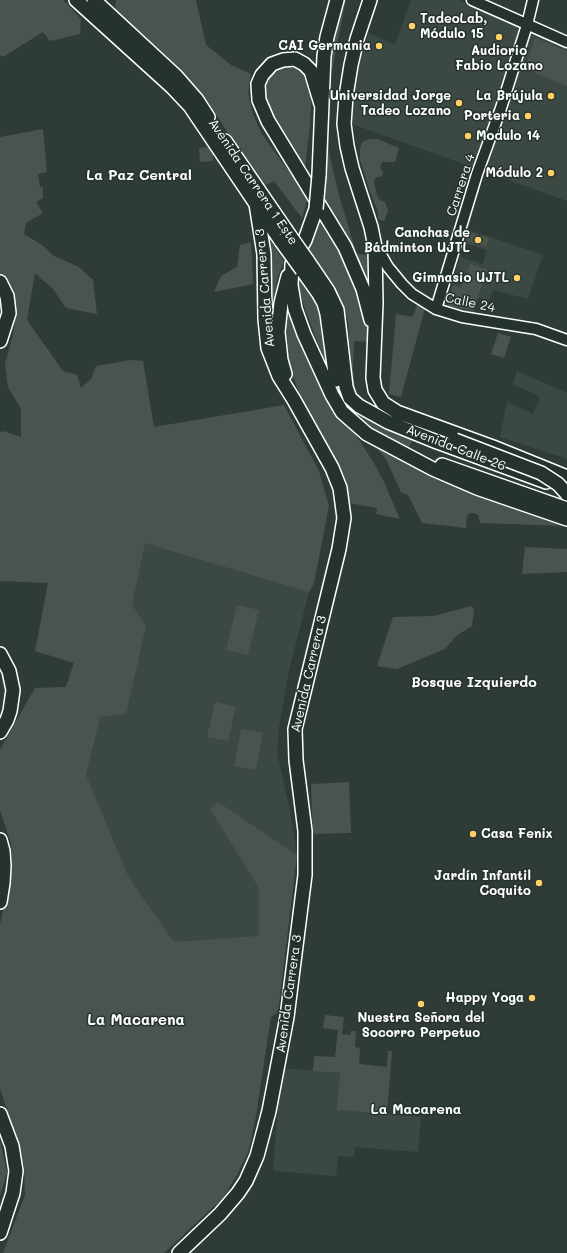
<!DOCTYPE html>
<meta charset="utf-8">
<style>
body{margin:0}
canvas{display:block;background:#2f3b35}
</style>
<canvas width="567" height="1253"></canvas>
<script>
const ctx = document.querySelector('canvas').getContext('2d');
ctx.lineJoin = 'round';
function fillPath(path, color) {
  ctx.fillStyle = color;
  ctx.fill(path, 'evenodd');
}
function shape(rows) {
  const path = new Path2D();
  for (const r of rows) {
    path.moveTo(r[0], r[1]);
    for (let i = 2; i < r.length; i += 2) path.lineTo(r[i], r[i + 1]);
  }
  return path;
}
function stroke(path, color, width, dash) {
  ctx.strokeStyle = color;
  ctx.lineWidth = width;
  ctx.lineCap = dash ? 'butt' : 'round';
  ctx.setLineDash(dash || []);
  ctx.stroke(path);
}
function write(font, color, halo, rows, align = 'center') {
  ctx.font = font + ' Mali,sans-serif';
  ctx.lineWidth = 3;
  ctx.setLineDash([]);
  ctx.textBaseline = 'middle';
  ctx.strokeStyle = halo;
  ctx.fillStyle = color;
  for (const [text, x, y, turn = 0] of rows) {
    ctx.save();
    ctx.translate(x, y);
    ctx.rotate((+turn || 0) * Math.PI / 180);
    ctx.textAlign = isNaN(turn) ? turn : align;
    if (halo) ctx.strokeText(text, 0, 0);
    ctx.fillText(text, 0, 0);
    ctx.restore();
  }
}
const built = shape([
 [411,0,459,0,533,34,536,33,567,46,567,201,352,124,352,83,369,33,395,45],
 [469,230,543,255,528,299,493,290,489,300,479,298,473,313,446,307,460,257,483,264,487,250,464,243],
 [517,371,567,393,567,459,500,437,507,402,533,414,540,397,513,384],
 [144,494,314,583,309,592,289,670,279,727,277,753,290,810,297,855,278,1012,271,1017,259,1091,0,925,12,870,11,843,0,810,0,750,35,688,66,687,74,662,35,651],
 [281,1068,340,1073,338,1110,421,1117,418,1152,355,1147,354,1157,338,1156,336,1176,273,1171]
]);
const green = shape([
 [0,0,63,0,81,19,80,34,50,41,43,32,3,57,0,55],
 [116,0,196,0,206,45,231,65,251,74,248,93,253,114,261,133,308,198,302,218,274,181,264,186,226,130,207,100,185,77,115,12],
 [342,0,346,0,332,71,330,58,333,40],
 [535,38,567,51,567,86,525,69],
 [288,65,295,66,304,71,312,86,310,125,305,169,269,112,264,99,263,89,265,79,274,68],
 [43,129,47,172,38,174,40,187,43,187,43,198,36,202,43,213,26,223,24,234,42,245,54,256,79,267,93,280,97,314,66,308,53,289,35,273,27,320,63,371,77,375,81,388,91,379,96,366,130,360,143,361,154,427,284,405,319,471,329,506,314,583,309,592,145,543,132,605,146,626,126,714,100,717,86,775,129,878,174,942,259,936,259,888,210,809,218,802,297,855,278,1012,271,1017,256,1116,249,1150,237,1175,223,1198,164,1253,3,1253,25,1195,24,1165,0,1088,0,925,12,870,11,843,0,810,0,750,35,688,66,687,74,663,35,651,48,583,0,581,0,432,3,431,21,437,21,409,8,387,5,364,13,334,16,314,14,301,8,284,0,274,0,137],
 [327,132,330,157,339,195,356,252,338,223,324,203],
 [370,139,377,139,399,148,395,162,382,162,380,168,383,173,382,176,375,178,374,182,377,196,380,200,385,202,388,211,384,221,378,219,378,212,369,189,360,159,360,149,362,142],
 [211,147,215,154,213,155,213,161,200,162,199,148],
 [322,216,353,270,367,325,369,342,354,341,353,369,355,391,352,382,351,372,348,321,341,299,307,249,313,239],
 [469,232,489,238,486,247,466,241],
 [266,234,284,261,277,279,271,344],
 [251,242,253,284,214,292,221,276,237,267,240,245],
 [356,254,371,255,371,293],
 [470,264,488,270,472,310,450,306,448,304,453,286,461,288,460,291],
 [298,275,317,303,325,326,327,344,326,364,306,312,300,293],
 [289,303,332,403,355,434,374,463,384,482,400,519,376,514,377,508,349,503,346,484,333,456,316,431,302,402,289,364,286,320],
 [417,305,425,308,401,397,389,394,396,314,413,317],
 [498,333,511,337,504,358,491,354],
 [345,401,415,435,409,448,374,433,363,424,351,410],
 [372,443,567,523,567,526,480,523,478,515,474,513,470,513,467,516,466,528,422,523,408,495,401,492,386,459],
 [525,547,567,549,567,572,522,574],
 [237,605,259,610,248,655,226,650],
 [471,606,474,609,472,626,456,636,445,649,397,669,377,666,393,617,434,616],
 [215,702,236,707,228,741,207,737],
 [241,729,263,733,256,770,234,766],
 [349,782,351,833,313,834,311,784],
 [325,1015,344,1017,342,1034,350,1035,351,1031,356,1031,355,1047,360,1048,359,1064,387,1067,388,1051,392,1051,387,1114,337,1110,340,1073,313,1071,314,1056,335,1057,338,1030,323,1028],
 [0,1140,7,1172,0,1196]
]);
const tertiary = shape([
 [472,0,567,42],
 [376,246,388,267,402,284,412,294,436,309,462,317,536,329,567,340],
 [436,309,477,174,501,108,527,25,533,0]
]);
const primary = shape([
 [76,0,172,87,190,106,281,241],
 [94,0,176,76,197,100,208,117],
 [370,0,357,39,351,65,346,96,344,124,347,146,352,168,371,227,375,247,376,303,373,378,375,390,383,403,397,412,493,447,567,477],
 [321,104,311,71,304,64,295,59,283,60,272,64,262,75,258,84,259,100,268,121,345,247,363,289,371,320],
 [225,141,286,230],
 [319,175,324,56,327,37,337,0],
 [316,209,305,240,292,264,291,285,295,309,304,334,332,395,342,412,367,434,433,469,477,488,567,519],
 [307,260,328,291,337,310,346,387,350,398,359,406,388,422,437,442,546,482],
 [302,270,319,294,324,303,327,314,336,380],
 [0,282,7,296,9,313,0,341],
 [285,374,281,360,278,332,281,303,288,276],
 [442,465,567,509],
 [0,654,9,671,13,690,10,711,7,720,0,732],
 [0,840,3,851,4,866,3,883,0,902],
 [0,1114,12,1146,16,1171,13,1193,0,1233],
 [179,1253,220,1214,238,1193,246,1181,257,1156,269,1111,287,1017,305,875,305,831,296,760,295,729,339,549,344,518,340,488,332,468,294,400,279,376,268,348,265,319,264,254,256,204]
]);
const primaryBridge = shape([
 [316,209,319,175],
 [286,230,307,260],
 [281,241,302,270],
 [455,440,541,473,558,484,567,494]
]);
const markers = [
 [412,26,4,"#ffd166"],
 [499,37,4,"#ffd166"],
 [379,46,4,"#ffd166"],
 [551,96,4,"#ffd166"],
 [459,103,4,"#ffd166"],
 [528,116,4,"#ffd166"],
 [468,136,4,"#ffd166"],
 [551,173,4,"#ffd166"],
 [478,240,4,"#ffd166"],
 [517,278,4,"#ffd166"],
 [473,834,4,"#ffd166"],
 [539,883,4,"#ffd166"],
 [532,998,4,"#ffd166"],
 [421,1004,4,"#ffd166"]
];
const poiNames = [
 ["TadeoLab,",420,19,"left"],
 ["Módulo 15",420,34,"left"],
 ["CAI Germania",371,46],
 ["Audiorio",499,51,"center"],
 ["Fabio Lozano",499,66,"center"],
 ["Universidad Jorge",451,96],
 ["Tadeo Lozano",451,111],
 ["La Brújula",543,96],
 ["Porteria",520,116],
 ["Modulo 14",476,136,"left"],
 ["Módulo 2",543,173],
 ["Canchas de",470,233],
 ["Bádminton UJTL",470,248],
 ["Gimnasio UJTL",509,278],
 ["Casa Fenix",481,834,"left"],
 ["Jardín Infantil",531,876],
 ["Coquito",531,891],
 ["Happy Yoga",524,998],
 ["Nuestra Señora del",421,1018,"center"],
 ["Socorro Perpetuo",421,1033,"center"]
];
const streetNames = [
 ["Avenida Carrera 1 Este",253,182,56],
 ["Carrera 4",461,185,-72],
 ["Avenida Carrera 3",265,288,-95],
 ["Calle 24",470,303,12],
 ["Avenida Calle 26",456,448,21],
 ["Avenida Carrera 3",309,674,-77],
 ["Avenida Carrera 3",289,994,-82]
];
const neighbourhoodNames = [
 ["La Paz Central",139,176],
 ["Bosque Izquierdo",474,683],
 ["La Macarena",416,1110]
];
const quarterNames = [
 ["La Macarena",136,1020]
];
fillPath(built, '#3c4842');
fillPath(green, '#4a544f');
stroke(tertiary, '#fff', 13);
stroke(primary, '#fff', 16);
stroke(tertiary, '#26332d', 10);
stroke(primary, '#26332d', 13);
stroke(primaryBridge, '#fff', 16, []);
stroke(primaryBridge, '#26332d', 13);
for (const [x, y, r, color] of markers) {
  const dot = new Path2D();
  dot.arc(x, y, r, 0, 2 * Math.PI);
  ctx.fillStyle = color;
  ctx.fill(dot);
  stroke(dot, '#26332d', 1.5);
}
write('bold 13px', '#fff', '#26332d', poiNames, 'right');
write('13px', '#fff', '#26332d', streetNames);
write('bold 14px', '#fff', '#26332d', neighbourhoodNames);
write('bold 15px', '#fff', '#26332d', quarterNames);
</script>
